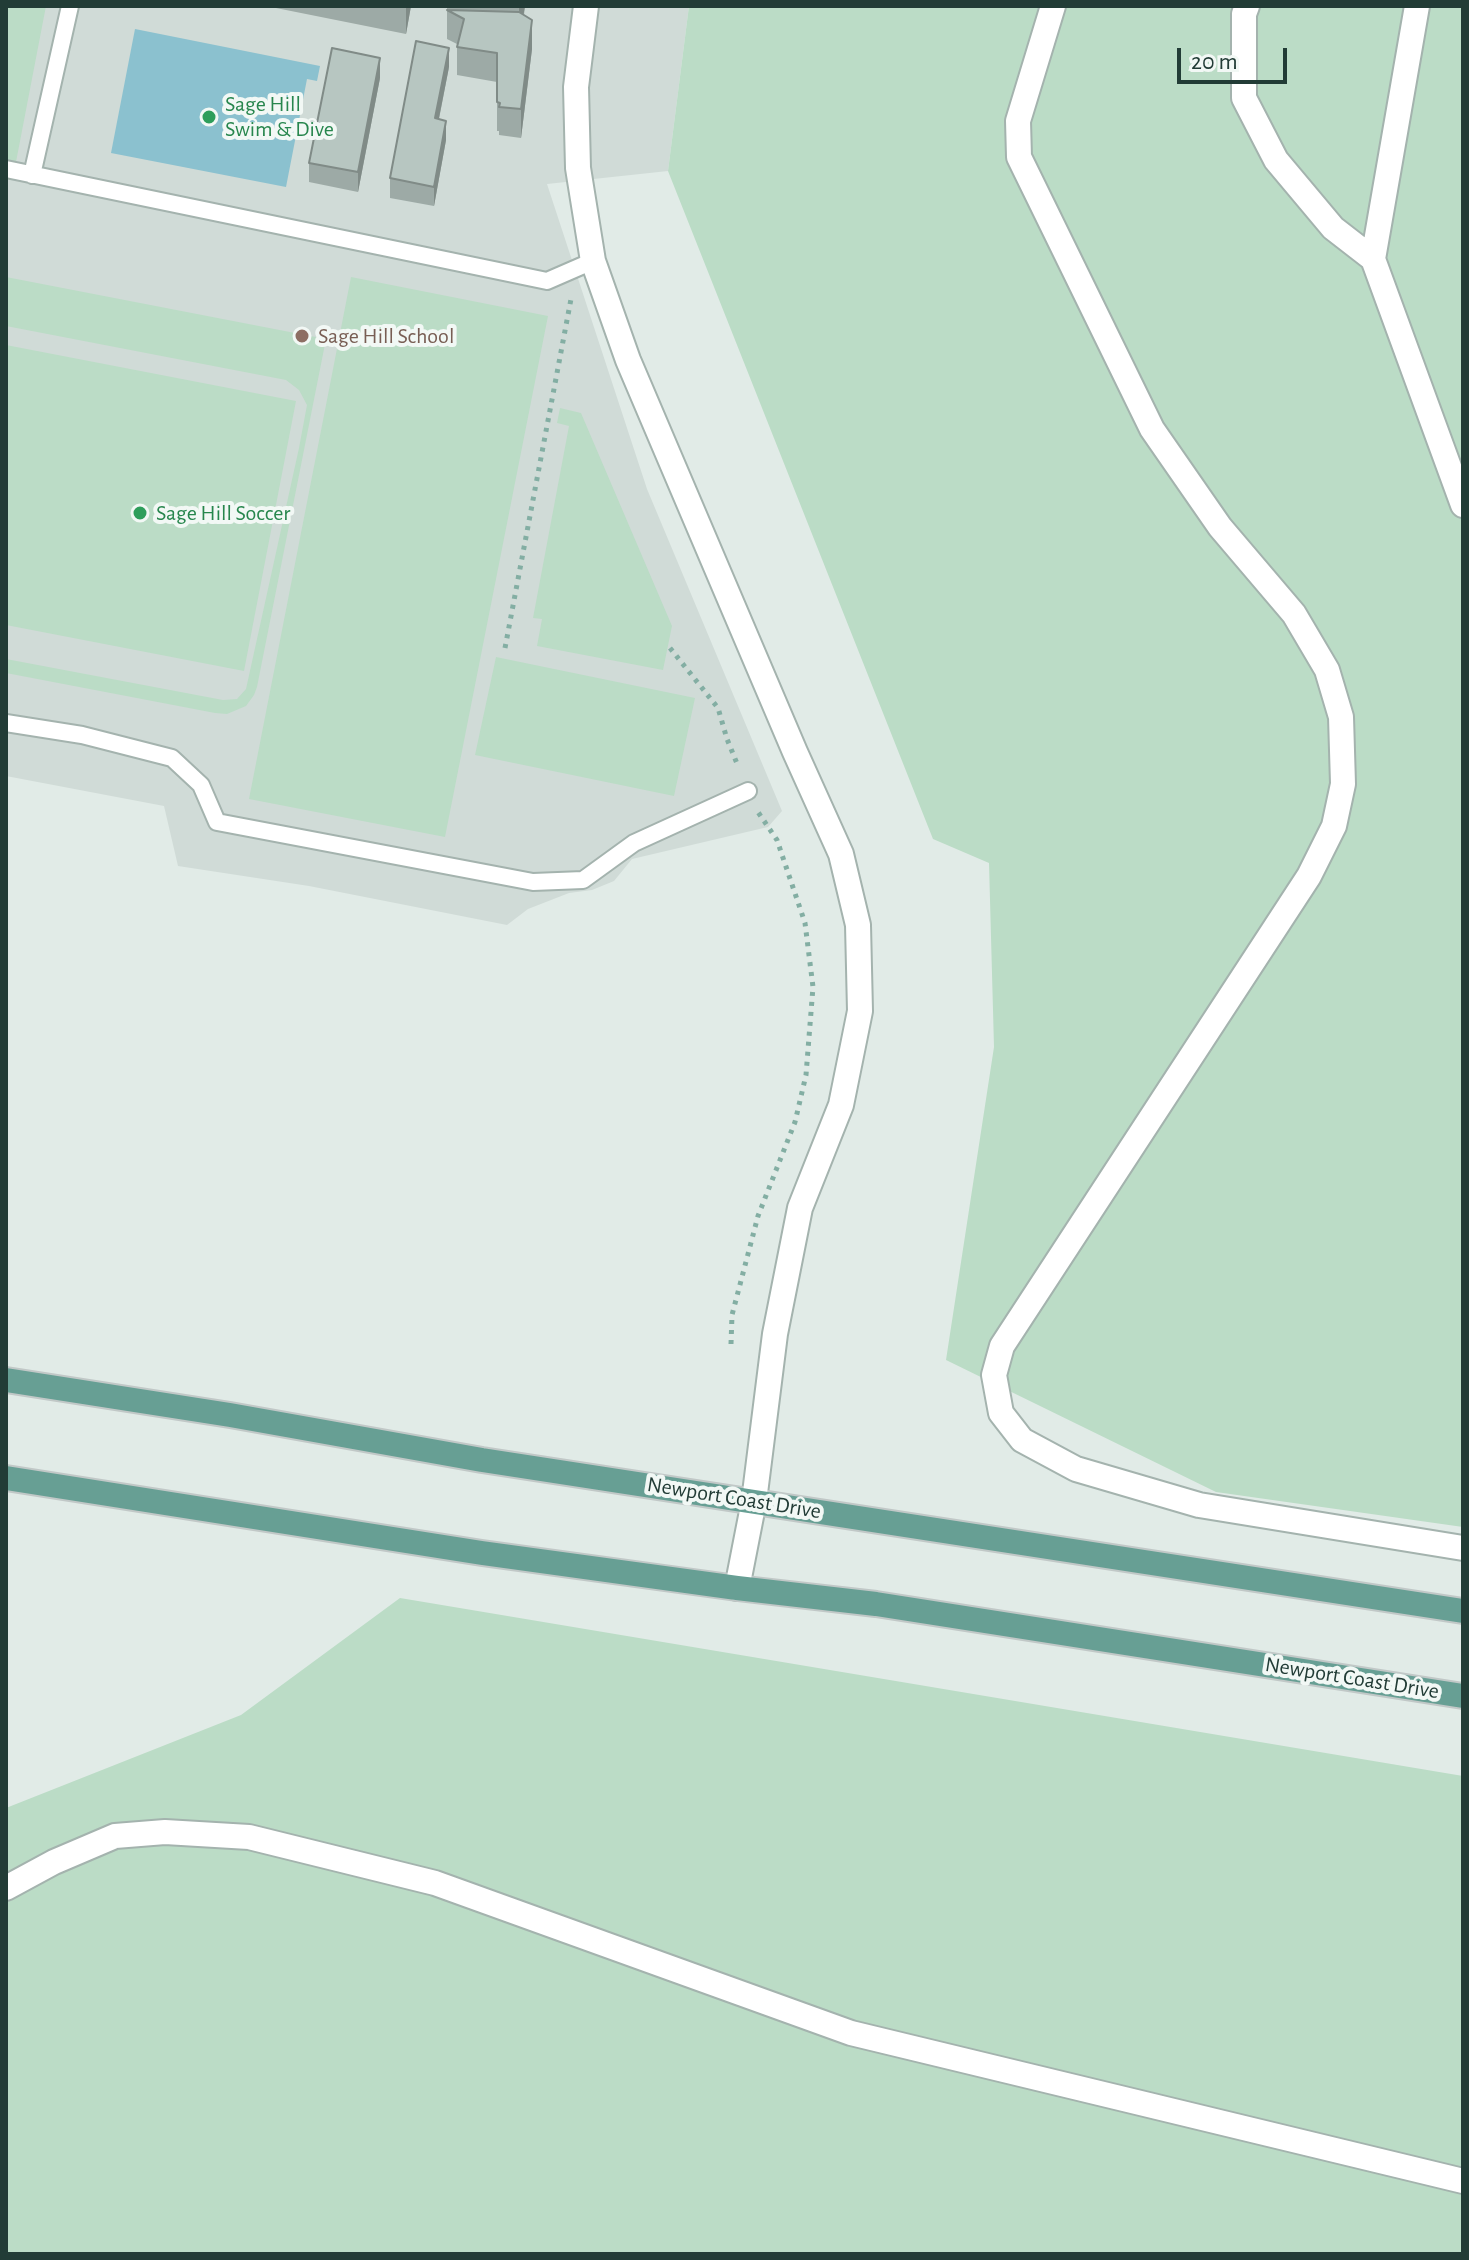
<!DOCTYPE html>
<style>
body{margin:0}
#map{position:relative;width:1469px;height:2260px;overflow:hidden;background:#e1ebe7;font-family:"Alegreya Sans",sans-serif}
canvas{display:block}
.frame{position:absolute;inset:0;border:8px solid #223c36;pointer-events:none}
.scale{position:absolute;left:1177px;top:48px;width:110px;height:36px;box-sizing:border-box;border:4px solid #223c36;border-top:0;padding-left:10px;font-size:24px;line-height:28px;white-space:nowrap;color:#223c36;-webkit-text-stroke:6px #f2f8f5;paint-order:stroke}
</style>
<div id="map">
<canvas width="1469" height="2260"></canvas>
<div class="frame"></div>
<div class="scale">20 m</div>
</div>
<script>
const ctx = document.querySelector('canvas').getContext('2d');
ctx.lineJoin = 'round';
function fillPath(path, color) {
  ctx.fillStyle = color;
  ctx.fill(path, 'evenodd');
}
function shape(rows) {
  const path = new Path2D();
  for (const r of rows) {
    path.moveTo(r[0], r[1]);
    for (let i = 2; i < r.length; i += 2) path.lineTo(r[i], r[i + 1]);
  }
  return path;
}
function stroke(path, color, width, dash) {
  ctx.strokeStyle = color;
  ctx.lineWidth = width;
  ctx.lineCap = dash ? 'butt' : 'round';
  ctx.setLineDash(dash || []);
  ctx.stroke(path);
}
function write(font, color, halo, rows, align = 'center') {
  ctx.font = font + ' "Alegreya Sans",sans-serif';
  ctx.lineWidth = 8;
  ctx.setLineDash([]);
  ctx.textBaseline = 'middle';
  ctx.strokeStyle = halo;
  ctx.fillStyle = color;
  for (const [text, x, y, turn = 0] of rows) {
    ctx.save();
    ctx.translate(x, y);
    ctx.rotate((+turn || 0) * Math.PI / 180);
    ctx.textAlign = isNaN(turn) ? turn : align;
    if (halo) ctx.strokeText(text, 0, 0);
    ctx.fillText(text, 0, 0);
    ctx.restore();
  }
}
const built = shape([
 [6,6,689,6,668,171,547,184,647,489,782,811,768,827,632,859,614,881,592,890,569,893,528,909,507,925,309,886,178,866,164,806,6,776]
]);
const green = shape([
 [6,6,46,6,16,162,6,160],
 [689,6,1463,6,1463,1527,1216,1492,946,1360,994,1047,989,863,933,839,668,171],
 [6,277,326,339,257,687,254,695,246,706,227,714,215,713,6,673,6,659,223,700,237,699,246,689,299,448,307,405,299,390,286,380,6,326],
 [351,277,548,316,445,837,249,799],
 [6,345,296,401,244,671,6,625],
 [560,408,581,413,672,626,663,670,537,646,542,619,533,618,569,426,557,423],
 [496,657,695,698,674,796,475,755],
 [400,1598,1463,1776,1463,2254,6,2254,6,1808,241,1715]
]);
const water = shape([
 [135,29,320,66,317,81,307,79,286,187,111,153]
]);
const path = shape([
 [505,648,571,299],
 [670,648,718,708,727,739,738,766],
 [731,1344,732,1315,758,1216,795,1122,806,1075,813,987,805,923,777,840,758,812]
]);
const service = shape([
 [6,169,547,281,593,261],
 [32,175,70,6],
 [6,723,82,735,172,758,201,785,217,822,533,882,583,880,634,843,748,791]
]);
const minor = shape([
 [586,6,576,87,578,168,593,261,628,360,795,752,841,854,858,925,860,1011,841,1105,800,1208,775,1334,754,1501,737,1588],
 [1053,6,1018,121,1019,157,1152,429,1220,527,1294,614,1327,670,1341,717,1343,784,1334,826,1309,876,1002,1346,994,1375,1001,1413,1022,1440,1076,1469,1199,1505,1463,1548],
 [1247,6,1244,14,1244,98,1276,160,1333,228,1373,259],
 [1417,6,1373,259,1463,505],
 [6,1888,54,1862,115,1836,165,1832,249,1837,435,1883,851,2033,1463,2181]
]);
const primary = shape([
 [6,1380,230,1415,482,1460,1463,1611],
 [6,1478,482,1553,737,1588,876,1604,1463,1696]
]);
const wall = shape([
 [266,6,411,6,406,34],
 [447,6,525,6,524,15,532,49,521,138,499,135,499,131,497,131,497,82,457,75,457,44,447,39],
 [449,67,439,119,446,140,434,206,390,198,390,178],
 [380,78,358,192,309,182,309,163]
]);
const shadedWall = shape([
 [406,6,411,6,406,34],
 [519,6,525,6,519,41],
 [532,20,532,49,521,138,521,109],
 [449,48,449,67,435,138,435,118],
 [380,58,380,78,358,192,358,172],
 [446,121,446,140,434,206,434,187]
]);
const building = shape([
 [447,10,519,12,532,20,521,109,499,107,500,103,497,102,497,53,457,47,464,19,447,10],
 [416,41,449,48,435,118,446,121,434,187,390,178,416,41],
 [332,48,380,58,358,172,309,163,332,48]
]);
const markers = [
 [209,117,8,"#2e9e5b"],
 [302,336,8,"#8d6e63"],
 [140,513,8,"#2e9e5b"]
];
const leisureNames = [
 ["Sage Hill",225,104],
 ["Swim & Dive",225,129],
 ["Sage Hill Soccer",156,513]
];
const educationNames = [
 ["Sage Hill School",318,336]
];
const streetNames = [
 ["Newport Coast Drive",734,1498,9],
 ["Newport Coast Drive",1352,1678,9]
];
fillPath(built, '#d0dbd7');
fillPath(green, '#bbdcc6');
fillPath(water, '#8bc1cf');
stroke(service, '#a4b3ae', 20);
stroke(minor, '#a4b3ae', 28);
stroke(primary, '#c1c8c7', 28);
stroke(path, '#83aea3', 5, [4, 6]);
stroke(service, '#fff', 16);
stroke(minor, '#fff', 24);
stroke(primary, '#679f94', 24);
fillPath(wall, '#9daaa6');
fillPath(shadedWall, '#808b87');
fillPath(building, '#b7c6c1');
stroke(building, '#808b87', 2);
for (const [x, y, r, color] of markers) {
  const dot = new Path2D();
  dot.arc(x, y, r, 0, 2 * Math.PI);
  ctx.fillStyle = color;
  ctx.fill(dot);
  stroke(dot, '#f2f8f5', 3);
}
write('22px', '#27864d', '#f2f8f5', leisureNames, 'left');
write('22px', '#785e54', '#f2f8f5', educationNames, 'left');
write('22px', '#223c36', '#f2f8f5', streetNames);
</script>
